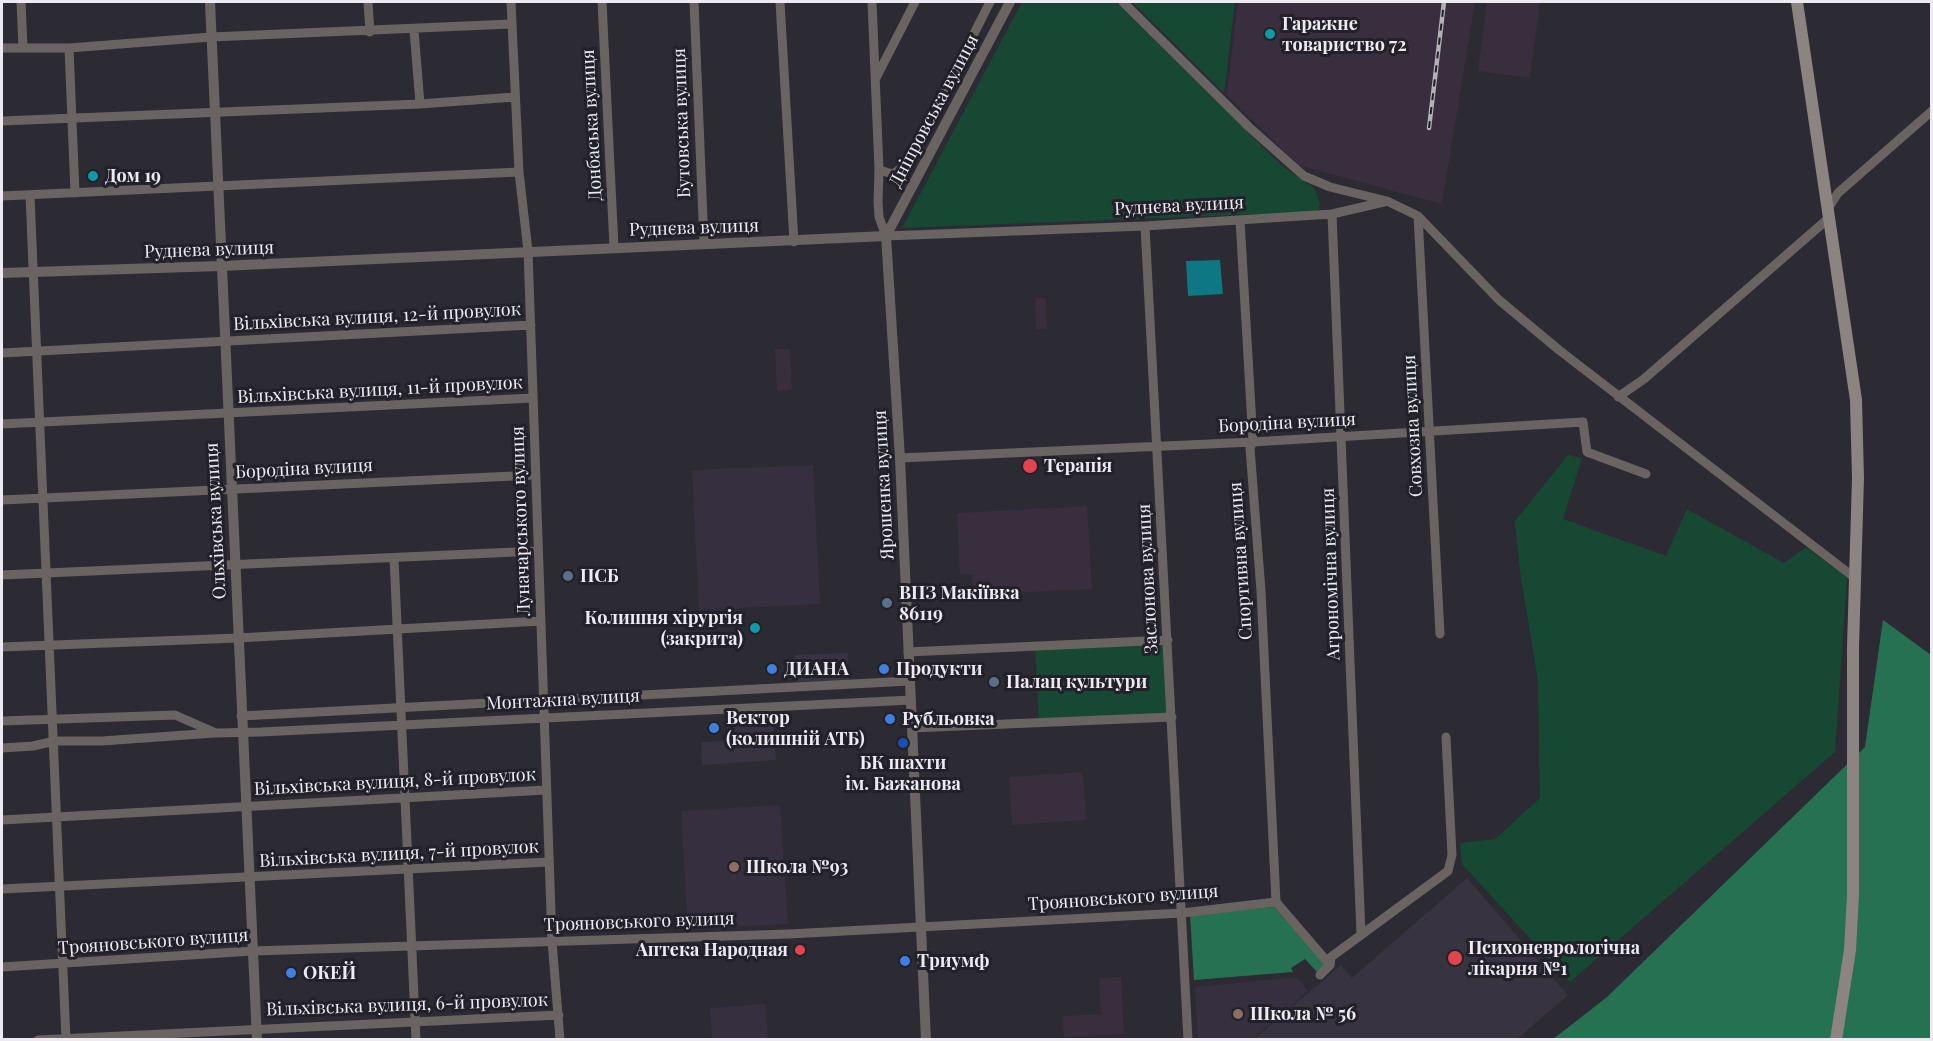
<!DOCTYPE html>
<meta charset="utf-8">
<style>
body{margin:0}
#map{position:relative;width:1933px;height:1041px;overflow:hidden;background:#2c2a32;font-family:"Playfair Display",serif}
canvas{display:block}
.frame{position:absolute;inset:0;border:3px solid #edebf1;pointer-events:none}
</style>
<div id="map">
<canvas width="1933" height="1041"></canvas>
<div class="frame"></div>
</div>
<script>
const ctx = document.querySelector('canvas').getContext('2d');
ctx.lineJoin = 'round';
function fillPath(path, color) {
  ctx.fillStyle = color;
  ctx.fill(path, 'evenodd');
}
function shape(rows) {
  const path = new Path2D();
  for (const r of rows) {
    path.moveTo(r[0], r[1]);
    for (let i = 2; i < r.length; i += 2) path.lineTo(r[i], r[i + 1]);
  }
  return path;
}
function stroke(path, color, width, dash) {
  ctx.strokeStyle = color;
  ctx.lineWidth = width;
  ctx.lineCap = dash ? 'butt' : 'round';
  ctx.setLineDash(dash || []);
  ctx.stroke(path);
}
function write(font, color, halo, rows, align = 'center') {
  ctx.font = font + ' "Playfair Display",serif';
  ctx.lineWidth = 6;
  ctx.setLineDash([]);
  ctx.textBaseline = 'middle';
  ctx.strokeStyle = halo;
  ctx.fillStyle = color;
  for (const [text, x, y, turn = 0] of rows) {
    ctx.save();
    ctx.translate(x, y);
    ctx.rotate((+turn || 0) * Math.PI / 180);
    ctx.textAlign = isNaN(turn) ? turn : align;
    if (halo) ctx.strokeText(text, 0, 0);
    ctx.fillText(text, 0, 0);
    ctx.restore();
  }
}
const built = shape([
 [848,653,849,681,796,682,795,655],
 [772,712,776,760,702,765,701,742,727,741,726,715],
 [1467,878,1568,995,1517,1039,1253,1040,1341,965,1352,978]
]);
const industrial = shape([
 [1238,2,1475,2,1442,204,1298,165,1227,95],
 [1487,2,1540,2,1530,78,1478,71],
 [1035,298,1046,298,1047,329,1036,329],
 [775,349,790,349,792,390,777,391],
 [1087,506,1092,589,973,595,972,574,960,574,957,513],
 [1083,772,1086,820,1012,825,1009,777],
 [1121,977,1124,1034,1064,1037,1063,1016,1101,1014,1099,978]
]);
const education = shape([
 [813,465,820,604,699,610,692,470],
 [780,805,788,924,688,929,681,811],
 [1297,977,1308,991,1253,1039,1198,1039,1195,987],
 [765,1004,768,1039,712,1039,710,1008]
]);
const green = shape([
 [1022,2,1116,2,1282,166,1315,189,1320,203,1319,209,1315,212,902,228],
 [1132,2,1235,2,1224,93],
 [1568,455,1582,458,1563,519,1666,556,1687,509,1784,563,1806,547,1847,578,1835,752,1570,982,1462,864,1460,843,1495,839,1540,798,1538,681,1520,571,1515,521],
 [1168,640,1172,717,1039,722,1035,646]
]);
const forest = shape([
 [1883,620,1931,655,1931,1039,1552,1040,1607,997,1865,747],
 [1274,907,1325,965,1317,972,1305,959,1291,968,1293,972,1194,980,1190,915]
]);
const water = shape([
 [1220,260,1223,294,1188,296,1186,261]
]);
const minor = shape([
 [21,2,23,48],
 [368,2,370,32],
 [511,2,519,172,528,251,552,941,560,1040],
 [602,2,614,247],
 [694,2,704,244],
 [780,2,794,242],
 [872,2,879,170,878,201,879,217,886,236,1145,226,1332,214,1384,202],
 [1123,2,1249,127,1304,176,1330,187,1387,201,1418,216,1499,300,1559,350,1855,578],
 [414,30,420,104],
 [2,48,69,48,211,37,511,24],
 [69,48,75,193],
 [876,78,915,2],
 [2,121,420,104,515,97],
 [879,170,893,174,909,162,990,2],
 [2,196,519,172],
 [30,196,66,1040],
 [1829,207,1838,193,1932,111],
 [1332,214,1361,934],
 [1418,216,1440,634],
 [1240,220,1253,442,1250,448,1261,591,1276,902],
 [1145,226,1188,1040],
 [2,353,531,325],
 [1618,397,1644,379,1830,217],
 [2,424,533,398],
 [900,458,1253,442,1583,422,1587,452,1646,474],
 [2,500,535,475],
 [394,558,416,1040],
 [2,575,538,551],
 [2,647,238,638,541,621],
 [908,652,1168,640],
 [241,716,910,681],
 [2,721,175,715,216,733,261,732,911,700],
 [912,728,1172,717],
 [2,748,33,746,55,741,102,741,214,733],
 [2,820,546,790],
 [2,889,549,862],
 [1276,902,1330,965,1320,975],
 [1330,965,1331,957,1448,871,1452,855,1446,737],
 [2,967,253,951,789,934,1182,913,1276,902],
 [38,1040,559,1015]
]);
const tertiary = shape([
 [210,2,257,1040],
 [886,236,900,458,926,1040],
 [886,236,1010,2],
 [2,273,221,266,886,236]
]);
const secondary = shape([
 [1797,2,1856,400,1858,478,1853,647,1853,895,1850,950,1836,1040]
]);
const rail = shape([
 [1429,128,1444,2]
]);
const markers = [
 [1270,34,6,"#0f9aa8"],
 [93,176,6,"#0f9aa8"],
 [1030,466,8,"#e0444e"],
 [568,576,6,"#5c6f8a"],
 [887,603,6,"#5c6f8a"],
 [755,628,6,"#0f9aa8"],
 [772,669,6,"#3f7fe0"],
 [884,669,6,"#3f7fe0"],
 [994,682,6,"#5c6f8a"],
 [890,719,6,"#3f7fe0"],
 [714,728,6,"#3f7fe0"],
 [903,743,6,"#1a4fb4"],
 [734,867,6,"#8d6e63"],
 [800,950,6,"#e0444e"],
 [1455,958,8,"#e0444e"],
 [905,961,6,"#3f7fe0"],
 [291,973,6,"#3f7fe0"],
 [1238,1014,6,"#8d6e63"]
];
const poiNames = [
 ["Гаражне",1282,24],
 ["товариство 72",1282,45],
 ["Дом 19",105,176],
 ["Терапія",1044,466],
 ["ПСБ",580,576],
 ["ВПЗ Макіївка",899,593],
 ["86119",899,614],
 ["Колишня хірургія",743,618,"right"],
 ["(закрита)",743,639,"right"],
 ["ДИАНА",784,669],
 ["Продукти",896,669],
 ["Палац культури",1006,682],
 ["Вектор",726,718],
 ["(колишній АТБ)",726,739],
 ["Рубльовка",902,719],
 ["БК шахти",903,763,"center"],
 ["ім. Бажанова",903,784,"center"],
 ["Школа №93",746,867],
 ["Психоневрологічна",1468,948],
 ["лікарня №1",1468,969],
 ["Аптека Народная",788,950,"right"],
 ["Триумф",917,961],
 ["ОКЕЙ",303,973],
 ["Школа № 56",1250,1014]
];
const streetNames = [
 ["Дніпровська вулиця",934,111,-62],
 ["Бутовська вулиця",682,123,-92],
 ["Донбаська вулиця",592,125,-93],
 ["Руднєва вулиця",1179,206,-3],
 ["Руднєва вулиця",694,228,-2],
 ["Руднєва вулиця",209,250,-2],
 ["Вільхівська вулиця, 12-й провулок",377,317,-3],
 ["Вільхівська вулиця, 11-й провулок",380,390,-3],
 ["Бородіна вулиця",1287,423,-3],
 ["Совхозна вулиця",1413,426,-93],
 ["Бородіна вулиця",304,469,-3],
 ["Ярошенка вулиця",884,485,-93],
 ["Ольхівська вулиця",216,521,-93],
 ["Луначарського вулиця",521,521,-92],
 ["Спортивна вулиця",1241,561,-94],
 ["Агрономічна вулиця",1331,574,-92],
 ["Заслонова вулиця",1148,579,-93],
 ["Монтажна вулиця",563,700,-3],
 ["Вільхівська вулиця, 8-й провулок",395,782,-3],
 ["Вільхівська вулиця, 7-й провулок",399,854,-3],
 ["Трояновського вулиця",1123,898,-4],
 ["Трояновського вулиця",639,922,-2],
 ["Трояновського вулиця",153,942,-4],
 ["Вільхівська вулиця, 6-й провулок",407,1005,-2]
];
fillPath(built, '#373341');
fillPath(industrial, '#392e3d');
fillPath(education, '#352f40');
fillPath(green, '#174834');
fillPath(forest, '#277153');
fillPath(water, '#0d7883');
stroke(minor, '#696462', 9);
stroke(tertiary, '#696462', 10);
stroke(secondary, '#8c8481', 12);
stroke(rail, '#b3b1b7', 4.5);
stroke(rail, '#222028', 2, [7]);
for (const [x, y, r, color] of markers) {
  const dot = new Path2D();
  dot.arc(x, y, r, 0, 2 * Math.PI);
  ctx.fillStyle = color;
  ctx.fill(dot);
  stroke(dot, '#222028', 2);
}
write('bold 18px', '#edebf1', '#222028', poiNames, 'left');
write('18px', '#edebf1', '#222028', streetNames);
</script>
